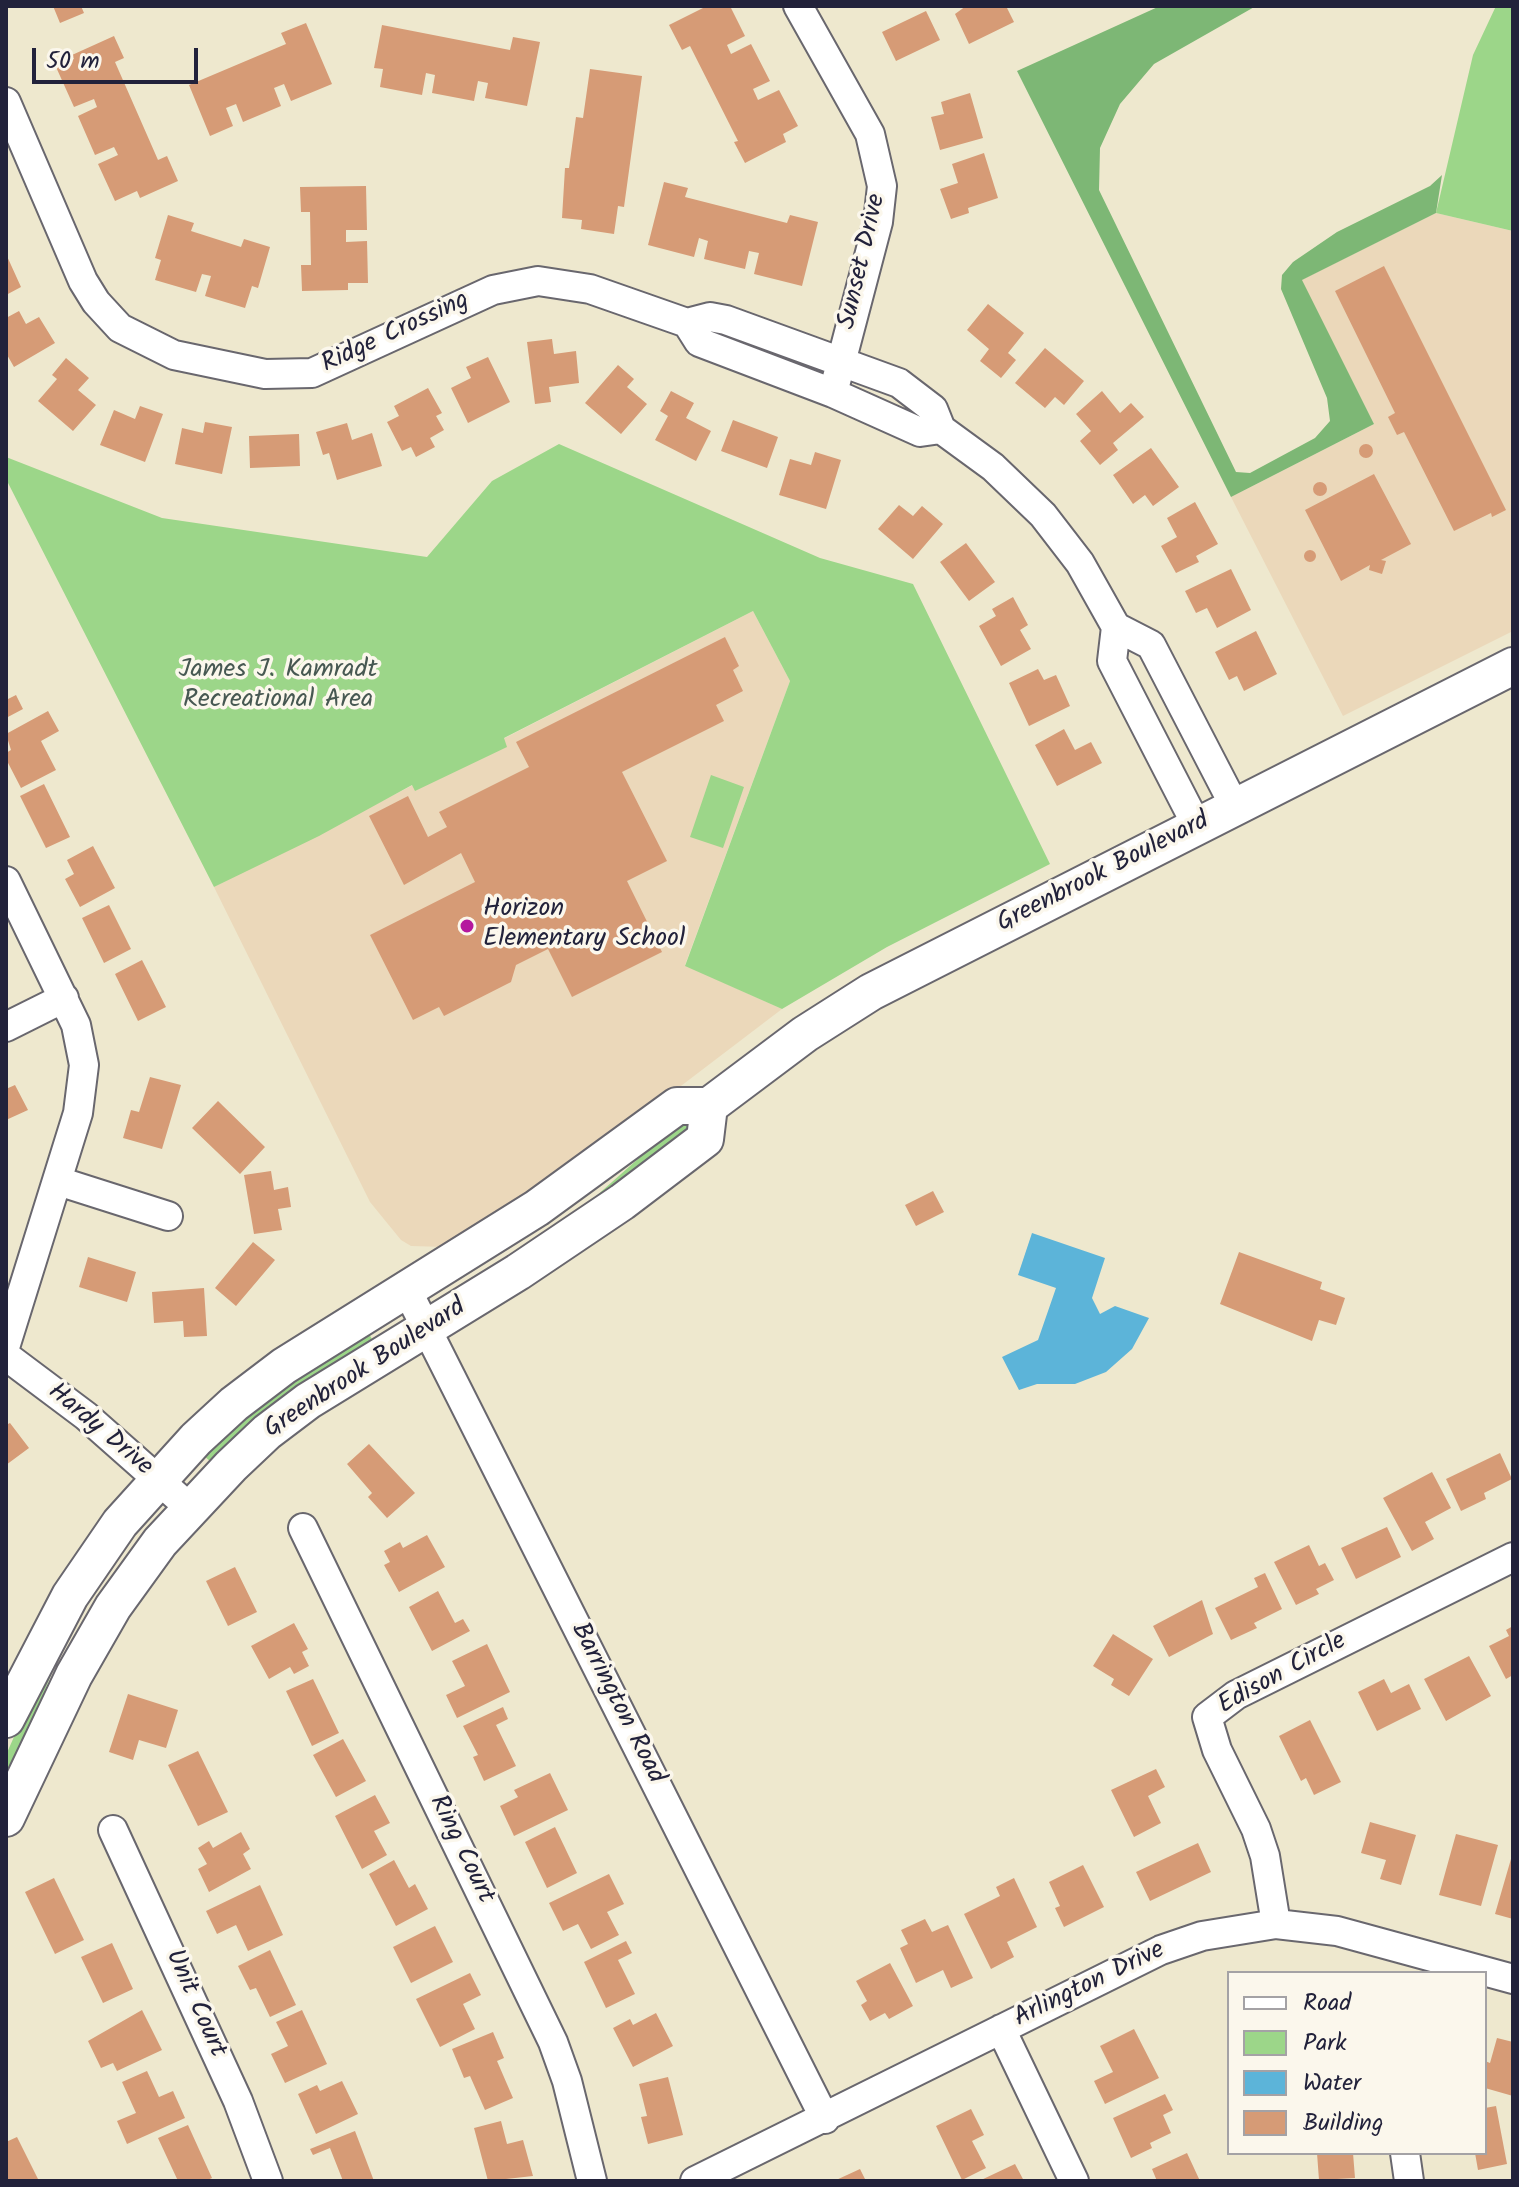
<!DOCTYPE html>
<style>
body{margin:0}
#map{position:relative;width:1519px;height:2187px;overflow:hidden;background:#eee8ce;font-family:Kalam,sans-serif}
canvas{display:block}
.frame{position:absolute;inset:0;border:8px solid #22223b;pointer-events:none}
.legend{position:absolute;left:1227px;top:1971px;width:260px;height:184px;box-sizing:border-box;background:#fbf7ec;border:2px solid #a4a2a5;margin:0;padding:10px 14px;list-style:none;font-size:24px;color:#22223b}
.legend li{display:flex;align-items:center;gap:16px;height:40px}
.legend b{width:40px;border:2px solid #a4a2a5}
.scale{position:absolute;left:32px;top:48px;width:166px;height:36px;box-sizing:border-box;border:4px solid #22223b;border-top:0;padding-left:10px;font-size:24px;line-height:28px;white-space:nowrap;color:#22223b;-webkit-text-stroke:6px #fbf7ec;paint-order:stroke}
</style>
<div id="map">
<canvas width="1519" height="2187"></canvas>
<div class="frame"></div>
<ul class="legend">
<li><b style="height:10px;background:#fff"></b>Road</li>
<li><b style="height:22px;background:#9cd689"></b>Park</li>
<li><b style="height:22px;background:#5cb4d9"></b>Water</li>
<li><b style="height:22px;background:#d69b76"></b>Building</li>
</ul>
<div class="scale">50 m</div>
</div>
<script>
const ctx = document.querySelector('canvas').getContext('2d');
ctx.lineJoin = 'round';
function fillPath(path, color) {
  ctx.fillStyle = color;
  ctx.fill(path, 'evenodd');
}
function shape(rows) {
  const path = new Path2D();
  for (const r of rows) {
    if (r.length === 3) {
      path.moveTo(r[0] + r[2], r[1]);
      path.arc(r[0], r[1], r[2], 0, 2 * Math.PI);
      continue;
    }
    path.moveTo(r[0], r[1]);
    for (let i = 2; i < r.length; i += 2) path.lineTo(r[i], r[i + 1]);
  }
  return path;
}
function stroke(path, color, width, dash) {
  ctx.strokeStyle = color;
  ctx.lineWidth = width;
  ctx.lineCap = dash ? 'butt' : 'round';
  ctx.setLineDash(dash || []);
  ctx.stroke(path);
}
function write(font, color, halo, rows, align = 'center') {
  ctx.font = font + ' Kalam,sans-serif';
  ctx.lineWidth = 7;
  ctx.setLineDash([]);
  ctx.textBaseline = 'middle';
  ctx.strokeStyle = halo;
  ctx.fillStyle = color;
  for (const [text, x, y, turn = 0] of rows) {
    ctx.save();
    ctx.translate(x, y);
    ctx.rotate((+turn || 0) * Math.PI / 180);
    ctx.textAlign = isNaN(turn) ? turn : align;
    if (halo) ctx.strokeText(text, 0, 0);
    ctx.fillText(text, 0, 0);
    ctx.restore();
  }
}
const built = shape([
 [1436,213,1513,231,1513,631,1343,716,1231,497,1374,424,1301,280],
 [753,611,790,681,685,965,782,1009,585,1159,445,1247,411,1246,401,1240,370,1202,214,887]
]);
const green = shape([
 [1496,6,1513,6,1513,231,1436,213,1473,55],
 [559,444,820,558,913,584,1050,864,887,947,782,1009,685,966,790,681,753,611,504,738,507,747,415,791,412,785,319,836,214,887,6,479,6,457,162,518,427,557,492,481],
 [711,775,744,787,723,848,690,837],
 [684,1118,693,1129,636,1173,585,1206],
 [367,1330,374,1343,213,1464,202,1454,260,1402],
 [65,1642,53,1670,6,1787,6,1755,28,1705]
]);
const forest = shape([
 [1160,6,1256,6,1154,64,1120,104,1100,148,1099,190,1236,472,1250,473,1315,438,1330,421,1327,398,1281,289,1282,275,1293,262,1337,232,1430,186,1442,175,1436,213,1302,280,1374,424,1231,497,1017,71]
]);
const water = shape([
 [1032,1233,1105,1258,1092,1298,1100,1314,1115,1306,1149,1318,1132,1349,1106,1372,1075,1384,1037,1384,1019,1390,1002,1357,1038,1340,1056,1288,1018,1275]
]);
const building = shape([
 [53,6,81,6,84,13,60,23],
 [707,6,730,6,745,36,727,45,731,54,751,44,770,81,753,89,758,100,779,90,798,126,783,134,786,142,745,163,734,142,738,141,690,46,682,50,669,25],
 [966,6,1006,6,1014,22,969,44,955,14],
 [926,11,940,40,896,61,882,32],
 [306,23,332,84,291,101,284,84,274,88,281,106,243,122,236,104,226,108,233,126,210,136,189,85,286,44,281,33],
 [382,25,510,50,513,37,540,42,527,106,485,98,488,83,478,81,474,101,432,93,435,75,426,73,422,95,380,87,383,69,374,68],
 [114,36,124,58,115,62,158,160,167,156,178,181,140,198,137,191,115,201,98,164,118,155,114,147,95,155,78,116,97,107,94,99,74,107,56,67,74,59,72,55],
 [590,69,642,76,624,207,618,206,614,234,581,229,582,220,562,218,565,168,569,168,576,117,583,118],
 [970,93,983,138,940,150,931,117,944,114,941,102],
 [984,153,998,198,968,208,969,213,951,219,940,189,958,183,952,164],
 [664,182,688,188,685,197,787,223,790,215,818,222,802,286,754,274,759,253,749,251,745,269,704,259,708,241,699,238,694,257,648,245],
 [366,186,367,230,346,230,346,242,367,241,368,283,348,283,348,290,302,291,301,265,311,265,310,212,301,212,300,187],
 [168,215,194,223,191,231,241,247,244,239,270,247,258,288,252,286,245,308,205,296,211,276,202,274,196,292,155,280,161,260,155,258],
 [6,254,21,287,6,295],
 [1384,266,1506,510,1492,517,1491,513,1454,531,1404,432,1397,435,1388,417,1395,413,1335,291],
 [988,304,1024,333,1008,353,1016,360,1001,378,980,361,989,349,967,330],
 [19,311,26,324,39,317,55,343,14,367,6,353,6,318],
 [552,339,554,354,576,351,579,383,549,387,551,402,535,404,527,342],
 [1045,348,1084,381,1064,405,1055,397,1045,408,1015,383],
 [488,357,510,402,468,423,451,388,471,378,466,367],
 [66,358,89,378,78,390,96,405,73,431,38,401,57,379,52,375],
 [618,365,634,379,627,387,647,404,621,434,585,403],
 [428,388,442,413,436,416,444,430,430,438,435,447,416,457,411,447,402,451,387,422,399,416,394,406],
 [671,391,694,403,686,418,711,431,696,461,655,440,668,416,660,411],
 [1102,391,1120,413,1131,403,1144,417,1113,443,1118,450,1100,465,1080,441,1091,431,1076,414],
 [140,406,163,414,145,462,100,445,114,410,135,419],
 [733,420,778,437,767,468,721,451],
 [205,422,232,427,222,474,175,464,182,428,203,433],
 [347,423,352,440,372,433,382,466,337,480,329,453,323,455,316,432],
 [299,434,300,466,250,468,249,436],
 [1366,451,7],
 [1151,448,1179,487,1153,506,1145,495,1133,504,1113,475],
 [815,452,841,460,826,509,779,495,790,459,811,465],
 [1374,474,1411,544,1381,560,1386,561,1382,574,1369,570,1370,565,1341,581,1305,510],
 [1320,489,7],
 [1195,502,1218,544,1196,556,1199,562,1176,573,1161,546,1177,537,1167,518],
 [899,505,913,516,922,506,943,524,913,559,878,529],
 [966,543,995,582,969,601,940,562],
 [1310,556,6],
 [1231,569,1251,610,1217,628,1207,608,1196,613,1185,591],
 [1013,597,1028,625,1020,630,1031,649,1001,666,979,626,996,616,992,609],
 [1256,631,1277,674,1244,691,1237,676,1229,680,1215,652],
 [725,637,739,666,733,670,743,691,716,705,724,721,622,772,667,861,627,881,662,952,572,997,548,949,516,965,511,982,444,1016,439,1007,413,1020,370,935,475,882,461,853,404,885,369,816,408,796,428,837,447,827,439,812,529,767,516,742],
 [1038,669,1044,680,1056,675,1070,706,1029,726,1009,683],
 [16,695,23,709,6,718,6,700],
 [48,711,59,731,41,741,56,770,21,788,6,759,6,753,11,750,6,734],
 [1064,729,1075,750,1091,742,1102,763,1057,786,1035,745],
 [44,784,70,837,46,848,20,796],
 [93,846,115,888,80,907,65,879,74,874,67,860],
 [109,905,131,949,104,963,82,918],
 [142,960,166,1007,138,1021,115,974],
 [150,1077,181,1085,162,1149,123,1138,131,1110,139,1112],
 [15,1085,28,1110,6,1120,6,1089],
 [218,1101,265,1147,240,1174,192,1128],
 [271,1171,274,1190,288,1187,291,1207,278,1209,282,1230,254,1234,244,1175],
 [933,1191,944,1212,916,1226,905,1205],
 [253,1242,275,1260,236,1306,215,1288],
 [1239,1252,1322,1282,1320,1289,1345,1298,1336,1325,1319,1320,1312,1341,1220,1304],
 [88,1257,136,1272,127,1302,79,1287],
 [204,1288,207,1336,184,1337,183,1321,154,1323,152,1292],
 [10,1423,29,1448,6,1465,6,1425],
 [369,1444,415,1493,387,1518,368,1497,372,1493,347,1464],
 [1500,1453,1512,1479,1484,1493,1486,1499,1461,1511,1446,1479],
 [1432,1472,1451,1508,1425,1522,1434,1539,1412,1551,1383,1498],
 [1387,1527,1401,1557,1356,1579,1341,1548],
 [427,1535,445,1567,399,1592,384,1565,390,1562,384,1551,400,1542,403,1548],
 [1309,1545,1319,1566,1325,1563,1334,1580,1316,1589,1319,1594,1296,1605,1274,1562],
 [235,1567,257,1612,228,1626,206,1581],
 [1265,1573,1282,1609,1254,1623,1257,1628,1231,1640,1215,1608,1258,1587,1254,1578],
 [438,1591,455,1623,463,1619,470,1631,432,1651,409,1607],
 [1202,1600,1213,1634,1169,1657,1153,1626],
 [294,1623,308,1649,302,1652,309,1666,294,1674,290,1667,269,1679,251,1646],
 [1513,1626,1513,1675,1506,1679,1489,1646,1509,1636,1506,1630],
 [1113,1634,1153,1659,1129,1696,1111,1685,1114,1679,1093,1666],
 [487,1644,510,1692,457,1718,446,1695,465,1686,452,1661],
 [1469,1656,1491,1696,1446,1721,1424,1679],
 [313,1679,339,1733,312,1746,286,1691],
 [1384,1679,1391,1693,1409,1684,1421,1709,1377,1731,1358,1692],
 [128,1694,178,1710,166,1748,139,1740,133,1760,109,1752],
 [503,1707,508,1719,496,1725,516,1766,484,1781,473,1757,478,1755,463,1726],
 [1310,1720,1341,1782,1314,1795,1306,1778,1301,1781,1279,1736],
 [343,1739,366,1781,336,1797,313,1755],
 [198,1751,228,1812,198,1826,168,1765],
 [1156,1769,1165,1787,1148,1796,1161,1823,1134,1837,1111,1790],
 [550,1773,568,1810,514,1836,500,1806,518,1797,514,1790],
 [375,1795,390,1823,374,1831,387,1855,362,1869,335,1816],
 [1370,1822,1416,1835,1401,1885,1380,1879,1386,1860,1361,1853],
 [555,1827,577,1873,547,1888,525,1842],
 [241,1832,250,1849,243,1854,251,1869,209,1892,198,1869,207,1864,198,1848,209,1841,213,1848],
 [1456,1834,1498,1845,1481,1906,1439,1895],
 [1198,1843,1211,1872,1150,1901,1136,1872],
 [1513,1852,1513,1919,1495,1914],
 [394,1860,409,1888,415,1884,428,1909,396,1926,369,1874],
 [1083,1865,1104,1907,1064,1927,1055,1908,1060,1906,1049,1882],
 [609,1874,624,1904,607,1912,619,1935,591,1949,578,1924,563,1931,549,1903],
 [54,1878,84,1940,55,1954,25,1892],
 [1014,1878,1037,1927,1007,1942,1014,1957,991,1969,964,1914,1000,1896,996,1887],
 [260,1885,283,1935,248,1951,236,1925,217,1934,206,1911],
 [925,1919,932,1932,948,1925,973,1978,951,1988,943,1970,916,1983,900,1948,908,1944,901,1930],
 [435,1926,453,1962,411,1983,393,1947],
 [626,1941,632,1953,618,1960,635,1994,606,2008,584,1962],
 [112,1943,133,1989,103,2003,81,1957],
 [270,1950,296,2005,270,2017,256,1988,250,1990,238,1966],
 [890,1963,913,2006,889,2019,885,2013,870,2021,861,2005,867,2001,856,1981],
 [470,1973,481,1995,463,2004,475,2029,440,2047,416,1999],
 [142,2010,162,2050,117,2071,113,2063,101,2068,88,2041],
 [302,2010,327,2064,285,2083,271,2054,288,2046,276,2022],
 [656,2013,673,2046,633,2067,613,2028,630,2019,633,2025],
 [1134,2029,1159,2078,1105,2104,1094,2081,1113,2072,1100,2046],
 [493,2032,504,2058,497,2061,513,2098,485,2110,470,2076,464,2078,452,2049],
 [1497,2038,1513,2042,1513,2096,1485,2088,1485,2061,1490,2063],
 [147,2071,159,2097,173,2091,185,2118,127,2144,117,2121,136,2113,122,2082],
 [668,2077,683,2135,648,2144,641,2117,647,2116,639,2084],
 [342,2081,358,2114,316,2134,298,2094,317,2085,320,2091],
 [1165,2094,1173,2110,1163,2115,1171,2133,1150,2143,1152,2148,1131,2158,1113,2118],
 [1496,2106,1507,2164,1478,2170,1475,2153,1485,2153,1485,2108],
 [971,2109,984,2135,972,2141,986,2168,962,2180,936,2126],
 [501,2121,507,2144,523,2140,533,2176,488,2181,474,2128],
 [188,2125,212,2178,205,2181,178,2181,158,2138],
 [355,2131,374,2181,343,2181,330,2148,313,2155,310,2149],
 [17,2137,39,2181,6,2181,6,2142],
 [1187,2153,1200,2181,1157,2181,1152,2169],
 [1317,2153,1353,2153,1355,2178,1319,2180],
 [1015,2164,1024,2181,979,2181],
 [860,2169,866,2181,834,2181]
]);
const minor = shape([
 [798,6,870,134,882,186,878,222,833,393],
 [6,102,83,281,96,302,120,328,174,355,265,374,312,373,493,290,538,281,590,289,687,323,710,317,726,320,899,383,933,409,941,429,993,467,1043,515,1080,563,1116,627,1151,645,1235,807],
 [687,323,699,342,833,393,920,432,941,429],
 [1116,627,1112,661,1197,826],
 [6,881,76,1025,84,1065,78,1113,6,1344],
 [6,1027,64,998],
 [58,1181,168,1216],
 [406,1288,825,2119],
 [6,1356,86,1416,190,1508],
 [303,1528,553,2042,567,2081,592,2181],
 [113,1830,238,2101,268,2181],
 [1276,1924,1265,1856,1256,1829,1217,1750,1207,1717,1236,1695,1513,1557],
 [1001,2029,1074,2181],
 [1405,2153,1409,2181],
 [695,2181,1161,1950,1202,1936,1276,1924,1337,1931,1513,1979]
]);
const major = shape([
 [6,1719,70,1596,120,1523,196,1439,234,1404,284,1366,537,1208,677,1106,709,1106,805,1034,871,992,1513,666],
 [6,1818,74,1675,113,1607,160,1542,231,1466,267,1432,308,1401,518,1272,622,1202,705,1139,709,1106]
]);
const markers = [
 [467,926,8,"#b5179e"]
];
const streetNames = [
 ["Sunset Drive",864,262,-77],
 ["Ridge Crossing",396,334,-25],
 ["Greenbrook Boulevard",1104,874,-27],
 ["Greenbrook Boulevard",366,1370,-33],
 ["Hardy Drive",99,1431,40],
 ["Edison Circle",1283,1675,-29],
 ["Barrington Road",616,1704,63],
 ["Ring Court",460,1850,64],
 ["Arlington Drive",1090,1986,-26],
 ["Unit Court",194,2004,66]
];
const parkNames = [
 ["James J. Kamradt",278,672],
 ["Recreational Area",278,702]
];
const poiNames = [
 ["Horizon",483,911],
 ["Elementary School",483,941]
];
fillPath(built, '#ebd8ba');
fillPath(green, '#9cd689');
fillPath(forest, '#7db775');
fillPath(water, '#5cb4d9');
fillPath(building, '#d69b76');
stroke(minor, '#69676e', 32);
stroke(major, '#69676e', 40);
stroke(minor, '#fff', 28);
stroke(major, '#fff', 36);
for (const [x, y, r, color] of markers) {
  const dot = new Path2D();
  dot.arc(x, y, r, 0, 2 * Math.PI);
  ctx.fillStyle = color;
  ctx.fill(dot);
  stroke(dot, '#fbf7ec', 3);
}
write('26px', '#22223b', '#fbf7ec', streetNames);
write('26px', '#475852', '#fbf7ec', parkNames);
write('26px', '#22223b', '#fbf7ec', poiNames, 'left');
</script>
